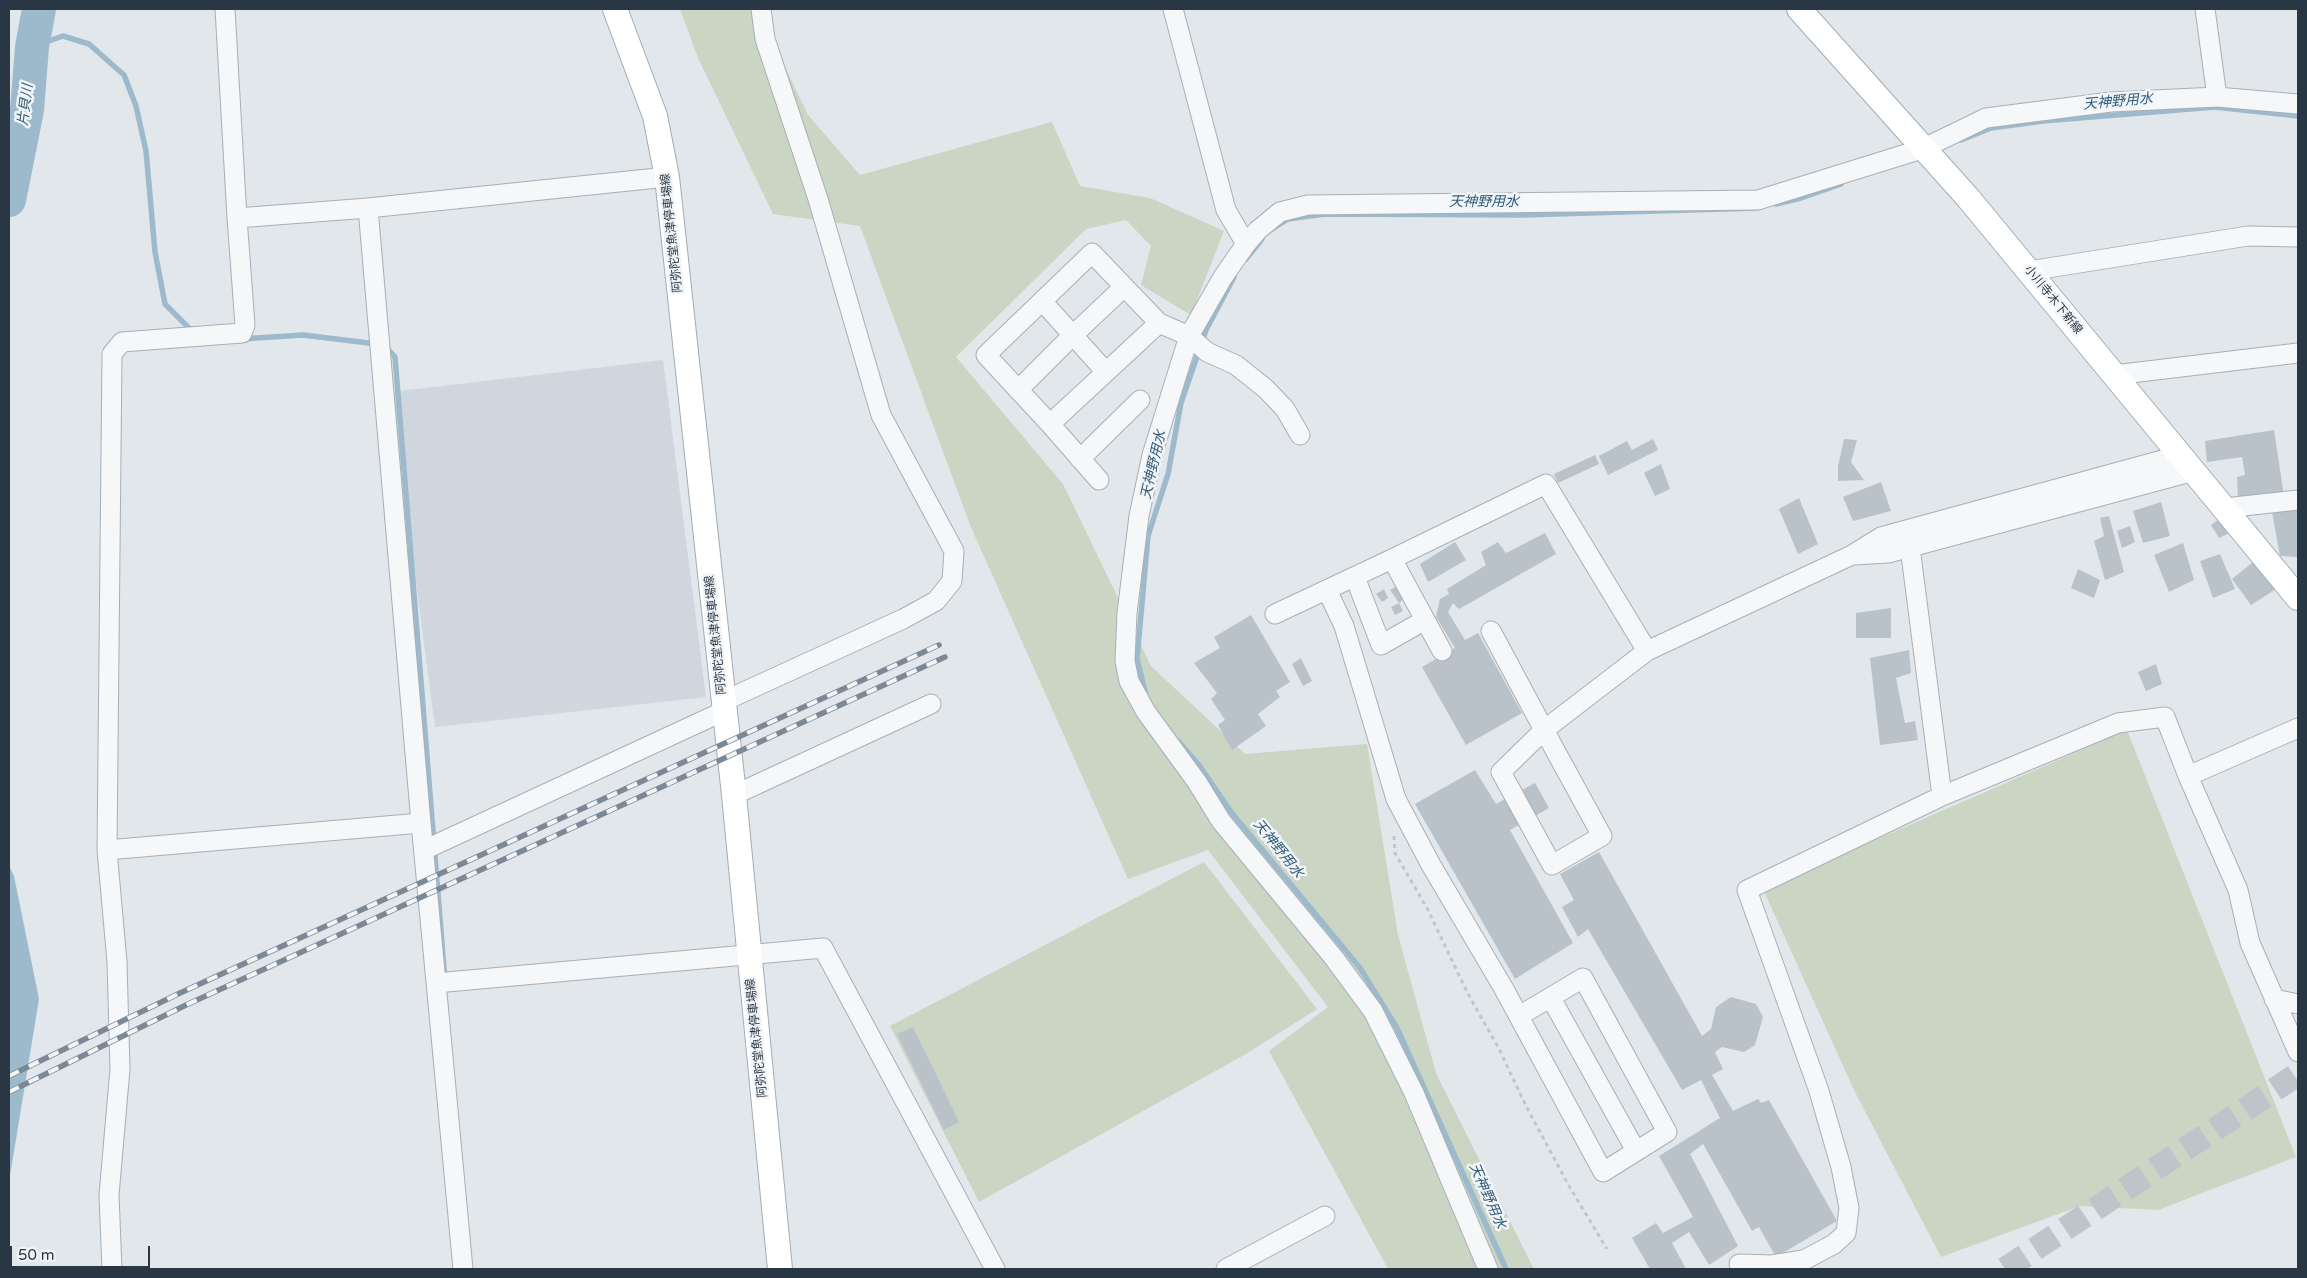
<!DOCTYPE html>
<meta charset="utf-8">
<style>
body{margin:0}
#map{position:relative;width:2307px;height:1278px;overflow:hidden;background:#e2e7eb;font-family:"Varela Round",sans-serif}
canvas{display:block}
.frame{position:absolute;inset:0;border:10px solid #293744;pointer-events:none}
.scale{position:absolute;left:10px;top:1246px;width:140px;height:22px;box-sizing:border-box;border:2px solid #293744;border-top:0;padding-left:6px;font-size:15px;line-height:18px;white-space:nowrap;color:#293744;-webkit-text-stroke:4px #f2f5f8;paint-order:stroke}
</style>
<div id="map">
<canvas width="2307" height="1278"></canvas>
<div class="frame"></div>
<div class="scale">50 m</div>
</div>
<script>
const ctx = document.querySelector('canvas').getContext('2d');
ctx.lineJoin = 'round';
function fillPath(path, color) {
  ctx.fillStyle = color;
  ctx.fill(path, 'evenodd');
}
function shape(rows) {
  const path = new Path2D();
  for (const r of rows) {
    path.moveTo(r[0], r[1]);
    for (let i = 2; i < r.length; i += 2) path.lineTo(r[i], r[i + 1]);
  }
  return path;
}
function stroke(path, color, width, dash) {
  ctx.strokeStyle = color;
  ctx.lineWidth = width;
  ctx.lineCap = dash ? 'butt' : 'round';
  ctx.setLineDash(dash || []);
  ctx.stroke(path);
}
function write(font, color, halo, rows, align = 'center') {
  ctx.font = font + ' "Varela Round","Noto Sans JP",sans-serif';
  ctx.lineWidth = 5;
  ctx.setLineDash([]);
  ctx.textBaseline = 'middle';
  ctx.strokeStyle = halo;
  ctx.fillStyle = color;
  for (const [text, x, y, turn = 0] of rows) {
    ctx.save();
    ctx.translate(x, y);
    ctx.rotate((+turn || 0) * Math.PI / 180);
    ctx.textAlign = isNaN(turn) ? turn : align;
    if (halo) ctx.strokeText(text, 0, 0);
    ctx.fillText(text, 0, 0);
    ctx.restore();
  }
}
const built = shape([
 [663,360,706,697,435,727,391,392]
]);
const green = shape([
 [680,9,757,9,808,115,860,175,1052,122,1080,186,1150,198,1224,231,1191,315,1141,285,1151,246,1126,220,1086,229,956,357,1063,484,1151,666,1245,754,1367,744,1398,935,1436,1073,1534,1269,1388,1269,1269,1051,1328,1007,1208,850,1128,879,970,525,860,226,773,214,698,58],
 [2127,730,2296,1157,2158,1210,2080,1206,1941,1257,1854,1090,1763,889],
 [1204,862,1317,1009,1246,1054,979,1202,890,1026]
]);
const water = shape([
 [9,865,14,876,39,999,9,1182]
]);
const stream = shape([
 [32,47,63,36,89,44,124,75,136,106,146,151,155,252,165,304,192,331],
 [1961,140,1991,128,2043,121,2215,107,2298,116],
 [1776,204,1801,198,1841,184],
 [1272,229,1288,219,1325,214,1523,215,1757,208],
 [1246,259,1262,239],
 [241,339,303,335,377,344],
 [385,346,395,357,445,981],
 [1146,696,1137,659,1148,536,1168,474,1181,403,1206,330,1234,277],
 [1179,742,1199,765,1231,812,1360,968,1397,1028,1506,1269]
]);
const river = shape([
 [9,200,27,110,32,47,39,9]
]);
const building = shape([
 [2274,430,2284,496,2238,499,2237,477,2245,475,2242,457,2207,462,2205,441],
 [1653,439,1658,450,1608,475,1599,456,1627,441,1632,450],
 [1844,439,1857,440,1851,462,1864,480,1838,481,1838,466],
 [1595,455,1599,464,1558,483,1554,474],
 [1661,464,1670,489,1655,496,1644,473],
 [1881,482,1891,511,1853,521,1843,497],
 [1799,498,1818,544,1798,554,1779,509],
 [2161,502,2170,536,2143,543,2133,511],
 [2298,508,2297,557,2280,556,2272,512],
 [2109,516,2124,572,2105,580,2094,541,2104,536,2100,518],
 [2223,516,2234,531,2219,538,2211,525],
 [2130,526,2135,542,2122,548,2117,531],
 [1545,533,1556,554,1459,609,1453,603,1448,612,1465,640,1478,633,1522,713,1466,745,1422,667,1455,648,1436,617,1440,599,1449,594,1447,589,1486,565,1481,552,1498,542,1506,553],
 [1455,542,1466,560,1428,582,1420,564],
 [2183,543,2194,580,2169,592,2154,555],
 [2220,554,2235,589,2213,598,2200,561],
 [2253,562,2276,589,2251,605,2232,579],
 [2078,569,2100,580,2094,598,2071,588],
 [1397,586,1405,598,1399,603,1390,590],
 [1384,589,1388,598,1382,602,1376,594],
 [1399,603,1403,611,1395,615,1391,607],
 [1891,608,1891,638,1856,638,1856,613],
 [1251,615,1290,682,1276,691,1280,697,1258,714,1266,726,1232,750,1218,725,1225,720,1211,699,1217,693,1194,663,1220,648,1214,637],
 [1909,650,1911,673,1896,678,1905,723,1915,721,1918,740,1880,745,1870,658],
 [1301,658,1312,681,1303,686,1292,664],
 [2156,664,2162,684,2146,691,2138,672],
 [1475,770,1496,804,1535,783,1549,808,1510,830,1573,943,1515,979,1415,804],
 [1599,852,1702,1036,1711,1029,1716,1007,1731,997,1756,1004,1763,1017,1755,1045,1744,1052,1722,1047,1715,1052,1723,1069,1712,1075,1733,1111,1758,1099,1761,1103,1769,1100,1837,1221,1776,1257,1759,1227,1752,1231,1703,1144,1690,1154,1738,1246,1709,1265,1689,1232,1672,1243,1686,1269,1650,1269,1632,1238,1656,1223,1663,1233,1693,1217,1659,1156,1720,1118,1701,1080,1682,1090,1588,929,1578,937,1562,907,1574,900,1560,874],
 [913,1027,959,1122,944,1130,897,1034]
]);
const majorTunnel = shape([
 [2005,1269,2298,1074]
]);
const path = shape([
 [1394,836,1395,853,1428,910,1467,992,1498,1047,1526,1106,1569,1186,1607,1249]
]);
const minor = shape([
 [225,9,237,218,368,208,667,177],
 [1173,9,1226,210,1246,244,1258,230,1280,212,1308,205,1758,200,1922,149,1986,118,2111,102,2217,97,2298,104],
 [2205,9,2217,97],
 [368,208,421,823,463,1269],
 [237,218,245,325,242,333,122,342,112,354,107,850,421,823],
 [1246,244,1223,277,1189,336,1207,352,1236,365,1266,389,1285,409,1300,435],
 [2029,271,2248,236,2298,237],
 [1042,301,1106,372],
 [1159,323,1050,424,986,355,1092,253,1159,323,1189,336,1152,455,1139,516,1127,613,1125,661,1129,681,1146,712,1197,782,1221,821,1334,958,1373,1011,1414,1093,1488,1269],
 [2114,375,2298,353],
 [1018,390,1073,335,1124,287],
 [1050,424,1099,480],
 [1080,459,1140,400],
 [2225,508,2298,500],
 [1910,547,1942,796],
 [1854,555,1888,553,2194,471],
 [1355,577,1381,645,1425,620],
 [1327,590,1344,626,1396,799,1431,865,1504,989,1603,1172,1667,1132,1583,978,1519,1016],
 [1275,614,1392,559],
 [1491,631,1544,730,1602,836,1552,865,1501,772,1544,730,1647,651,1852,555,1881,537,2181,455],
 [1442,651,1392,559,1546,484,1647,651],
 [724,701,903,619,936,601,952,581,954,551,881,415,818,199,765,39,761,9],
 [2298,728,2188,776,2238,890,2250,943,2298,1052],
 [734,795,931,704],
 [107,850,117,962,120,1069,109,1195,112,1269],
 [424,850,724,711],
 [436,983,823,948,995,1269],
 [1551,998,1636,1151],
 [2274,999,2298,1004],
 [1739,1264,1771,1265,1804,1260,1834,1244,1846,1233,1849,1208,1841,1167,1819,1091,1747,890,1942,796,2118,723,2165,717,2188,776],
 [1226,1269,1325,1216]
]);
const major = shape([
 [615,9,655,116,667,177,734,795,780,1269],
 [1799,9,1969,199,2298,598]
]);
const rail = shape([
 [9,1076,180,993,939,645],
 [9,1092,186,1005,945,657]
]);
const streetNames = [
 ["阿弥陀堂魚津停車場線",672,233,-96],
 ["小川寺木下新線",2053,300,51],
 ["阿弥陀堂魚津停車場線",716,635,-96],
 ["阿弥陀堂魚津停車場線",757,1038,-96]
];
const waterNames = [
 ["天神野用水",2118,102,-5],
 ["片貝川",26,105,-83],
 ["天神野用水",1484,202],
 ["天神野用水",1154,465,-77],
 ["天神野用水",1278,849,51],
 ["天神野用水",1487,1196,66]
];
fillPath(built, '#d0d6dd');
fillPath(green, '#cad5c3');
fillPath(water, '#9cbacc');
stroke(stream, '#9cbacc', 5.5);
stroke(river, '#9cbacc', 34);
fillPath(building, '#b9c1c9');
stroke(majorTunnel, '#bdc4ca', 24, [24, 12]);
stroke(minor, '#a7afb6', 21);
stroke(major, '#a1adb7', 26);
stroke(path, '#c0c5ca', 3, [4, 4]);
stroke(minor, '#f5f7f9', 19);
stroke(major, '#fff', 24);
stroke(rail, '#7b8895', 5.5);
stroke(rail, '#f2f5f8', 4, [11]);
write('12px', '#293744', '#f2f5f8', streetNames);
write('italic 14px', '#325b79', '#f2f5f8', waterNames);
</script>
